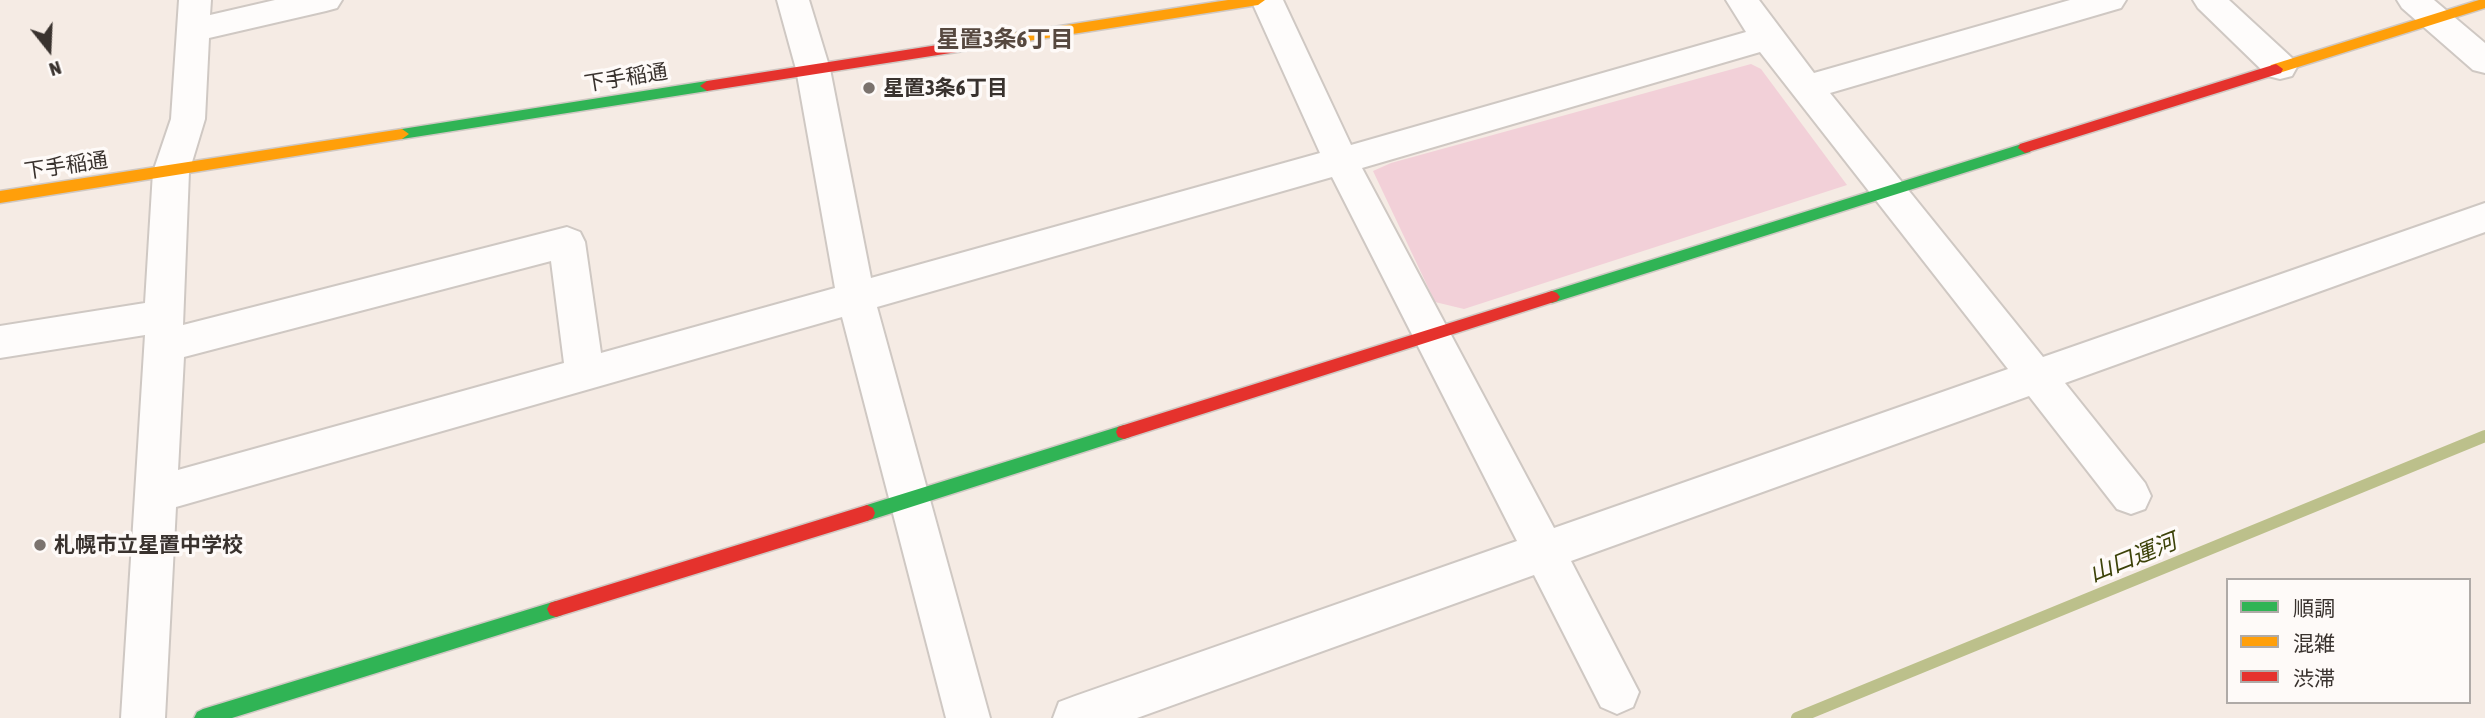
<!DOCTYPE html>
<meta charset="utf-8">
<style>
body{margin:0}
#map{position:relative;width:2485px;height:718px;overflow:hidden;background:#f5ebe4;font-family:"Asap Condensed","Noto Sans JP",sans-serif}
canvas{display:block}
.legend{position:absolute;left:2226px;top:578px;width:245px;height:126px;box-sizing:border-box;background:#fefaf8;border:2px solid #afaaa7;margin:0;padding:9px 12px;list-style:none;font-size:21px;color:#39322e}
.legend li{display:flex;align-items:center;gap:14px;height:35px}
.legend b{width:35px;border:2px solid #afaaa7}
.north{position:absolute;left:14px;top:14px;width:70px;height:70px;-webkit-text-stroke:5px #fefaf8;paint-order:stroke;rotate:162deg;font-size:19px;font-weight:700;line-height:28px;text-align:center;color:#39322e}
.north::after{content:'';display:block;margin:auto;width:24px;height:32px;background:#39322e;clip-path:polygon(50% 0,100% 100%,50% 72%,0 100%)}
</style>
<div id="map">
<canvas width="2485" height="718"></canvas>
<ul class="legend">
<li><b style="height:9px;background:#30b455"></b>順調</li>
<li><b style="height:9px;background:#ff9f0a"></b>混雑</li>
<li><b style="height:9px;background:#e5322d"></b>渋滞</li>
</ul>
<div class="north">N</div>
</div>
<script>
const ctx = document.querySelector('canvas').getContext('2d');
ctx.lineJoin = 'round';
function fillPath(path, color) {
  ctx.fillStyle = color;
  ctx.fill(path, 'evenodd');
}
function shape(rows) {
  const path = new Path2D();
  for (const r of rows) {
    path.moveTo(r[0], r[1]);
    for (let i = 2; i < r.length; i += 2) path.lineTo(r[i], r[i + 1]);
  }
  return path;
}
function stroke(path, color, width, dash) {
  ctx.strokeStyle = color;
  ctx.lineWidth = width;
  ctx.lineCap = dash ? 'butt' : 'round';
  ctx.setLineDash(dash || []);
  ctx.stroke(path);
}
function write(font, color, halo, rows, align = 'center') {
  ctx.font = font + ' "Asap Condensed","Noto Sans JP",sans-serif';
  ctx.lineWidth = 7;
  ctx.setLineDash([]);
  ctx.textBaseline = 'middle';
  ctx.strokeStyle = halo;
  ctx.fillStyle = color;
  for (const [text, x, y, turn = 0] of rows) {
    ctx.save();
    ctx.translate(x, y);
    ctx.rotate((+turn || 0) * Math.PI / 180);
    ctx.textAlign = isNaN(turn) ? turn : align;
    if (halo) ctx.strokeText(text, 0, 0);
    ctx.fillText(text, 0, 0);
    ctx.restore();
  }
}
const green = shape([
 [1751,64,1761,69,1847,185,1464,309,1435,302,1373,171,1391,163]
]);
const stream = shape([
 [1797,718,2485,436]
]);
const street = shape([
 [179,0,211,0,210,15,275,0,342,0,337,8,326,11,209,38,205,119,189,172,183,325,567,227,580,232,585,242,601,353,835,288,796,69,777,0,809,0,830,69,871,278,1320,153,1251,0,1283,0,1351,145,1746,32,1726,0,1759,0,1814,73,2070,0,2126,0,2121,8,1830,93,2043,357,2485,203,2485,232,2065,383,2145,483,2151,496,2145,509,2131,514,2117,509,2029,396,1571,561,1639,692,1633,707,1617,714,1601,707,1534,575,1137,718,1053,718,1059,702,1075,696,1517,541,1332,177,877,307,990,718,946,718,842,317,176,507,165,718,121,718,145,335,0,358,0,326,145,303,153,172,171,119,179,0],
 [1760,52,2008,369,1554,528,1362,168,1760,52],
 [551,261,564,363,178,470,184,357,551,261],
 [2193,0,2229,0,2292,58,2297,67,2292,76,2280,79,2268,76,2198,8,2193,0],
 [2397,0,2434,0,2485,43,2485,73,2473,70,2402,8,2397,0]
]);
const fast = shape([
 [707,81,714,86,707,91,402,139,395,134,402,129,707,81],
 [2025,143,2030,144,2032,148,2030,152,1552,303,1547,301,1544,297,1547,293,1552,291,2025,143],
 [1124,425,1130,427,1132,432,1130,437,1124,439,867,521,861,518,859,513,861,508,867,505,1124,425],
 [556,601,562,603,565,609,562,615,556,617,232,718,194,718,197,712,203,709,556,601]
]);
const slow = shape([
 [1228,0,1265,0,1258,5,1002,45,995,40,1002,35,1228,0],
 [2479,0,2485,0,2485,8,2276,74,2269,69,2271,65,2479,0],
 [402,129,409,134,402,139,0,203,0,191,402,129]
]);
const jam = shape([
 [1002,35,1009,40,1002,45,707,91,700,86,707,81,1002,35],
 [2276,64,2283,69,2281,73,2025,153,2018,148,2020,144,2276,64],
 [1552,291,1557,293,1560,297,1557,301,1124,439,1118,437,1116,432,1118,427,1124,425,1552,291],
 [867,505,873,508,875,513,873,518,867,521,556,617,550,615,547,609,550,603,556,601,867,505]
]);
const markers = [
 [869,88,7,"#7b736e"],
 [40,545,7,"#7b736e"]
];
const streetNames = [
 ["下手稲通",626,78,-9],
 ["下手稲通",66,166,-8]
];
const poiNames = [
 ["星置3条6丁目",883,88],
 ["札幌市立星置中学校",54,545]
];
const neighbourhoodNames = [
 ["星置3条6丁目",1005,40]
];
const waterNames = [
 ["山口運河",2133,558,-22]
];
fillPath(green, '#f2d0d8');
stroke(stream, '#bcc08b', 12);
stroke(street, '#cfc8c3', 4);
stroke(fast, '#cfc8c3', 3);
stroke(slow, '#cfc8c3', 3);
stroke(jam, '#cfc8c3', 3);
fillPath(street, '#fefcfb');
fillPath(fast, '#30b455');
fillPath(slow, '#ff9f0a');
fillPath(jam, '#e5322d');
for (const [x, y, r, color] of markers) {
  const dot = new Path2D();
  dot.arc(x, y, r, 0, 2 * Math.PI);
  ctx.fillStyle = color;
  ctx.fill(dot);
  stroke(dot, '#fefaf8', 2.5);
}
write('21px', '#39322e', '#fefaf8', streetNames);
write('bold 21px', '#39322e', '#fefaf8', poiNames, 'left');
write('bold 23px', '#56483f', '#fefaf8', neighbourhoodNames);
write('italic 23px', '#3c4208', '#fefaf8', waterNames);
</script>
